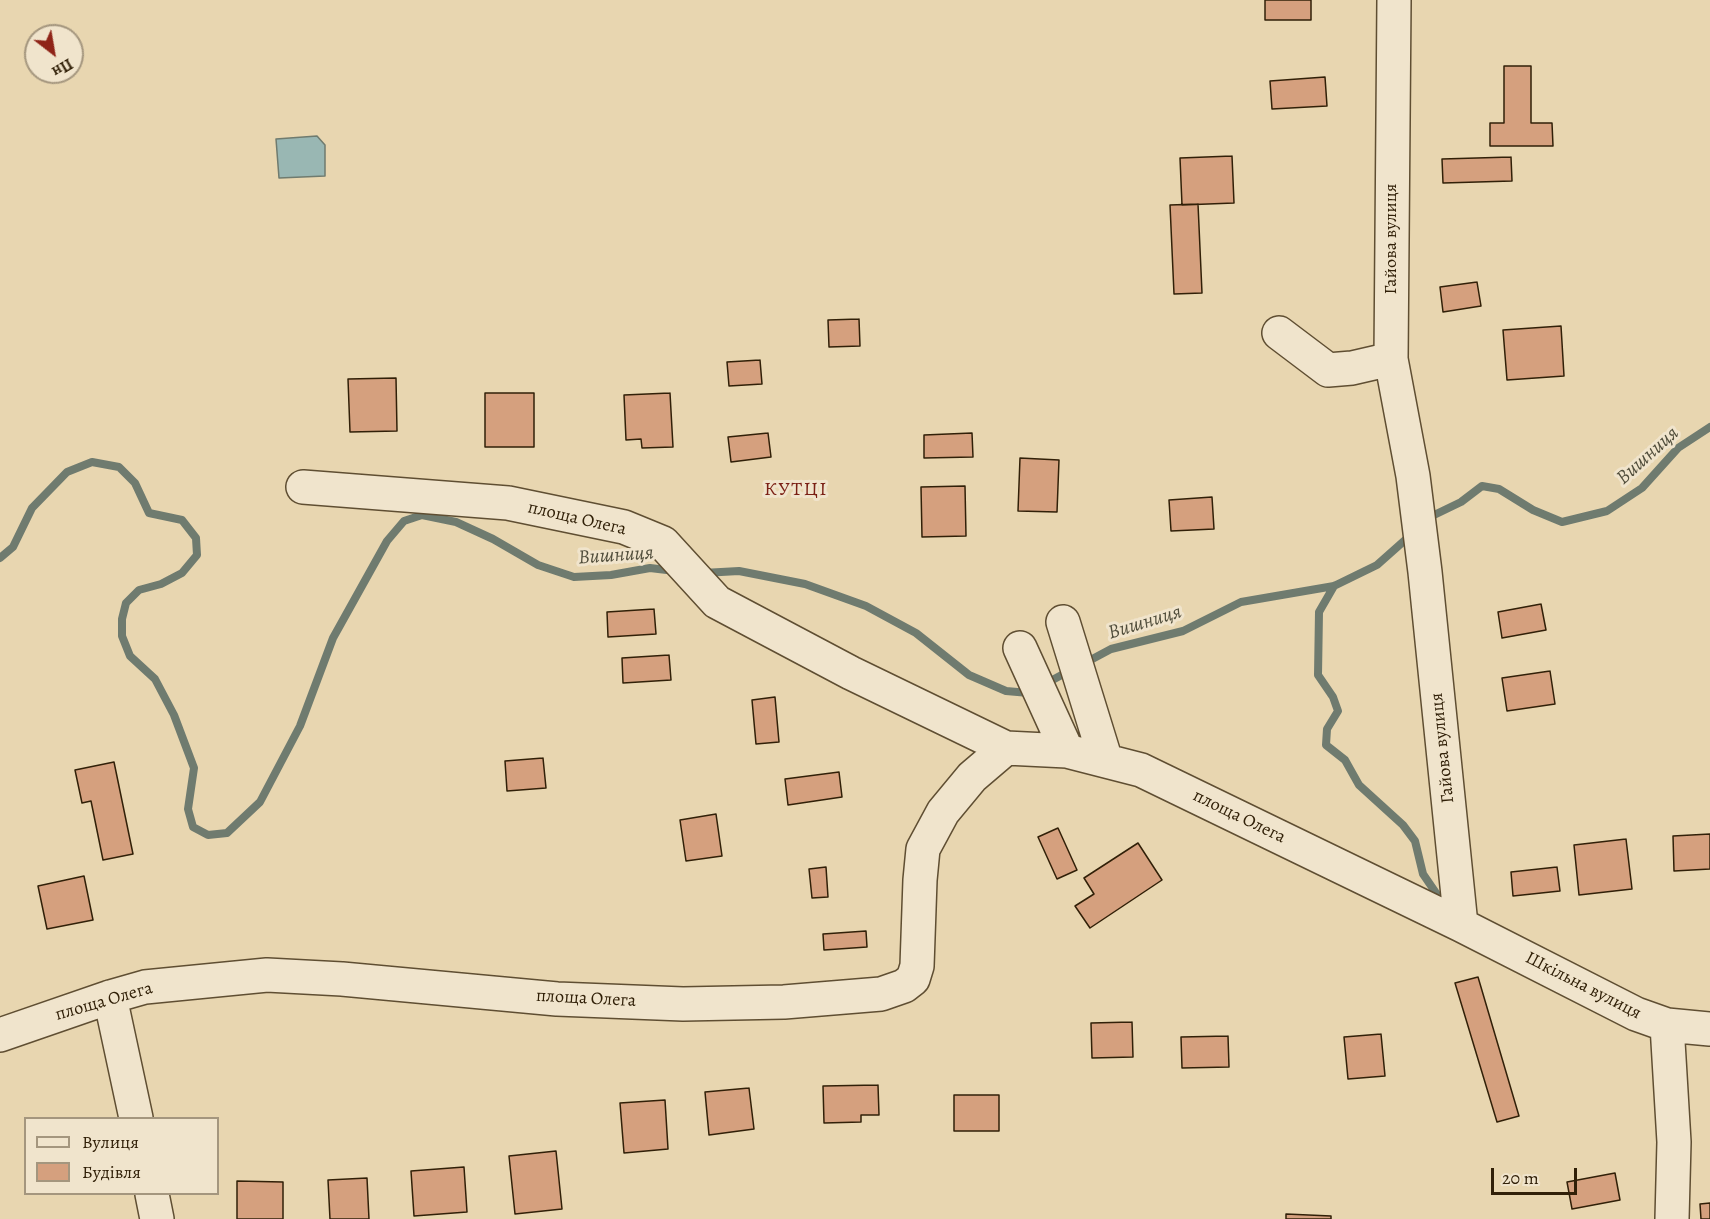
<!DOCTYPE html>
<meta charset="utf-8">
<style>
body{margin:0}
#map{position:relative;width:1710px;height:1219px;overflow:hidden;background:#e8d6b0;font-family:Alegreya,serif}
canvas{display:block}
.legend{position:absolute;left:24px;top:1117px;width:195px;height:78px;box-sizing:border-box;background:#f0e4cc;border:2px solid #a4967e;margin:0;padding:8px 10px;list-style:none;font-size:18px;color:#312008}
.legend li{display:flex;align-items:center;gap:12px;height:30px}
.legend b{width:30px;border:2px solid #a4967e}
.north{position:absolute;left:24px;top:24px;width:60px;height:60px;box-sizing:border-box;background:#f0e4cc;border:2px solid #a4967e;border-radius:50%;rotate:149deg;font-size:16px;font-weight:700;line-height:24px;text-align:center;color:#312008}
.north::after{content:'';display:block;margin:auto;width:21px;height:27px;background:#8f2418;clip-path:polygon(50% 0,100% 100%,50% 72%,0 100%)}
.scale{position:absolute;left:1491px;top:1168px;width:86px;height:27px;box-sizing:border-box;border:3px solid #312008;border-top:0;padding-left:8px;font-size:18px;line-height:21px;white-space:nowrap;color:#312008;-webkit-text-stroke:4px #f0e4cc;paint-order:stroke}
</style>
<div id="map">
<canvas width="1710" height="1219"></canvas>
<ul class="legend">
<li><b style="height:8px;background:#f0e4cc"></b>Вулиця</li>
<li><b style="height:16px;background:#d5a07e"></b>Будівля</li>
</ul>
<div class="north">Пн</div>
<div class="scale">20 m</div>
</div>
<script>
const ctx = document.querySelector('canvas').getContext('2d');
ctx.lineJoin = 'round';
function fillPath(path, color) {
  ctx.fillStyle = color;
  ctx.fill(path, 'evenodd');
}
function shape(rows) {
  const path = new Path2D();
  for (const r of rows) {
    path.moveTo(r[0], r[1]);
    for (let i = 2; i < r.length; i += 2) path.lineTo(r[i], r[i + 1]);
  }
  return path;
}
function stroke(path, color, width, dash) {
  ctx.strokeStyle = color;
  ctx.lineWidth = width;
  ctx.lineCap = dash ? 'butt' : 'round';
  ctx.setLineDash(dash || []);
  ctx.stroke(path);
}
function write(font, color, halo, rows, align = 'center') {
  ctx.font = font + ' Alegreya,serif';
  ctx.lineWidth = 6;
  ctx.setLineDash([]);
  ctx.textBaseline = 'middle';
  ctx.strokeStyle = halo;
  ctx.fillStyle = color;
  for (const [text, x, y, turn = 0] of rows) {
    ctx.save();
    ctx.translate(x, y);
    ctx.rotate((+turn || 0) * Math.PI / 180);
    ctx.textAlign = isNaN(turn) ? turn : align;
    if (halo) ctx.strokeText(text, 0, 0);
    ctx.fillText(text, 0, 0);
    ctx.restore();
  }
}
const water = shape([
 [317,136,325,145,325,176,279,178,276,139,317,136]
]);
const stream = shape([
 [1427,520,1432,516,1461,502,1482,486,1499,489,1533,510,1562,522,1607,511,1642,488,1678,448,1710,427],
 [0,558,13,547,32,508,67,472,92,462,119,467,135,483,149,513,182,520,196,538,197,555,182,573,161,584,139,590,126,603,122,619,122,636,130,656,155,679,174,715,194,768,188,809,193,827,208,835,227,833,260,802,300,726,333,638,387,541,404,521,422,515,456,522,493,539,538,565,574,577,611,575,650,568,675,571],
 [703,573,739,571,805,584,866,606,916,633,969,675,1006,691,1029,693,1031,691],
 [1334,586,1319,612,1318,675,1333,697,1338,711,1327,729,1326,745,1345,760,1359,785,1403,825,1415,841,1423,874,1436,893],
 [1083,664,1111,649,1183,631,1241,602,1334,586,1377,565,1413,533],
 [1043,685,1071,670]
]);
const building = shape([
 [1265,0,1311,0,1311,20,1265,20,1265,0],
 [1504,66,1531,66,1531,123,1552,123,1553,146,1490,146,1490,123,1504,123,1504,66],
 [1325,77,1327,106,1272,109,1270,81,1325,77],
 [1232,156,1234,203,1182,205,1180,158,1232,156],
 [1511,157,1512,181,1443,183,1442,159,1511,157],
 [1198,204,1202,293,1174,294,1170,205,1198,204],
 [1477,282,1481,306,1443,312,1440,287,1477,282],
 [859,319,860,346,829,347,828,320,859,319],
 [1561,326,1564,376,1507,380,1503,330,1561,326],
 [760,360,762,384,729,386,727,362,760,360],
 [396,378,397,431,350,432,348,379,396,378],
 [485,393,534,393,534,447,485,447,485,393],
 [670,393,673,447,642,448,641,439,626,440,624,395,670,393],
 [768,433,771,457,731,462,728,437,768,433],
 [972,433,973,457,924,458,924,435,972,433],
 [1020,458,1059,460,1057,512,1018,511,1020,458],
 [965,486,966,536,922,537,921,487,965,486],
 [1212,497,1214,529,1171,531,1169,500,1212,497],
 [1541,604,1546,630,1502,638,1498,612,1541,604],
 [654,609,656,634,608,637,607,612,654,609],
 [669,655,671,680,623,683,622,658,669,655],
 [1550,671,1555,704,1507,711,1502,678,1550,671],
 [775,697,779,742,756,744,752,700,775,697],
 [543,758,546,788,507,791,505,761,543,758],
 [114,762,133,854,103,860,91,801,82,803,75,770,114,762],
 [839,772,842,797,788,805,785,779,839,772],
 [716,814,722,856,686,861,680,820,716,814],
 [1058,828,1077,870,1057,879,1038,837,1058,828],
 [1710,834,1710,869,1674,871,1673,836,1710,834],
 [1626,839,1632,889,1579,895,1574,845,1626,839],
 [1138,843,1162,880,1090,928,1075,906,1094,894,1084,878,1138,843],
 [826,867,828,897,812,898,809,869,826,867],
 [1557,867,1560,891,1513,896,1511,872,1557,867],
 [84,876,93,920,47,929,38,886,84,876],
 [866,931,867,947,824,950,823,934,866,931],
 [1478,977,1519,1116,1497,1122,1455,983,1478,977],
 [1132,1022,1133,1057,1092,1058,1091,1023,1132,1022],
 [1381,1034,1385,1076,1348,1079,1344,1037,1381,1034],
 [1228,1036,1229,1067,1182,1068,1181,1037,1228,1036],
 [878,1085,879,1115,861,1115,861,1122,824,1123,823,1086,878,1085],
 [749,1088,754,1129,709,1135,705,1092,749,1088],
 [954,1095,999,1095,999,1131,954,1131,954,1095],
 [665,1100,668,1149,624,1153,620,1103,665,1100],
 [556,1151,562,1209,515,1214,509,1156,556,1151],
 [464,1167,467,1212,414,1216,411,1171,464,1167],
 [1615,1173,1620,1200,1572,1209,1567,1182,1615,1173],
 [367,1178,369,1219,330,1219,328,1180,367,1178],
 [237,1181,283,1182,283,1219,237,1219,237,1181],
 [1710,1203,1710,1219,1701,1219,1700,1204,1710,1203],
 [1286,1214,1331,1216,1331,1219,1286,1219,1286,1214]
]);
const minor = shape([
 [1394,0,1391,359,1413,476,1425,572,1461,925],
 [1279,333,1328,370,1352,368,1391,359],
 [303,487,508,503,624,527,663,543,717,602,851,673,1006,748],
 [1063,622,1106,761],
 [1020,648,1067,751],
 [110,997,136,1118],
 [1667,1025,1674,1142,1672,1219],
 [0,1035,110,997,145,987,267,975,342,979,557,999,683,1004,784,1002,881,994,904,986,913,979,917,966,920,880,923,849,943,812,972,777,1006,748,1067,751,1141,770,1461,925,1636,1014,1667,1025,1710,1029],
 [152,1194,157,1219]
]);
const streetNames = [
 ["Гайова вулиця",1392,239,-90],
 ["площа Олега",577,519,13],
 ["Гайова вулиця",1443,748,-96],
 ["площа Олега",1239,817,26],
 ["Шкільна вулиця",1583,986,27],
 ["площа Олега",586,999,3],
 ["площа Олега",104,1002,-16]
];
const waterNames = [
 ["Вишниця",1648,456,-42],
 ["Вишниця",616,556,-4],
 ["Вишниця",1145,623,-17]
];
const neighbourhoodNames = [
 ["КУТЦІ",796,490]
];
fillPath(water, '#99b7b3');
stroke(water, '#6f7b6f', 1.5);
stroke(stream, '#6f7b6f', 8);
fillPath(building, '#d5a07e');
stroke(building, '#312008', 1.5);
stroke(minor, '#5f4e32', 36);
stroke(minor, '#f0e4cc', 33);
write('18px', '#312008', '#f0e4cc', streetNames);
write('italic 20px', '#504d3b', '#f0e4cc', waterNames);
ctx.letterSpacing = '1.5px';
write('20px', '#7a1f14', '#f0e4cc', neighbourhoodNames);
ctx.letterSpacing = '0px';
</script>
